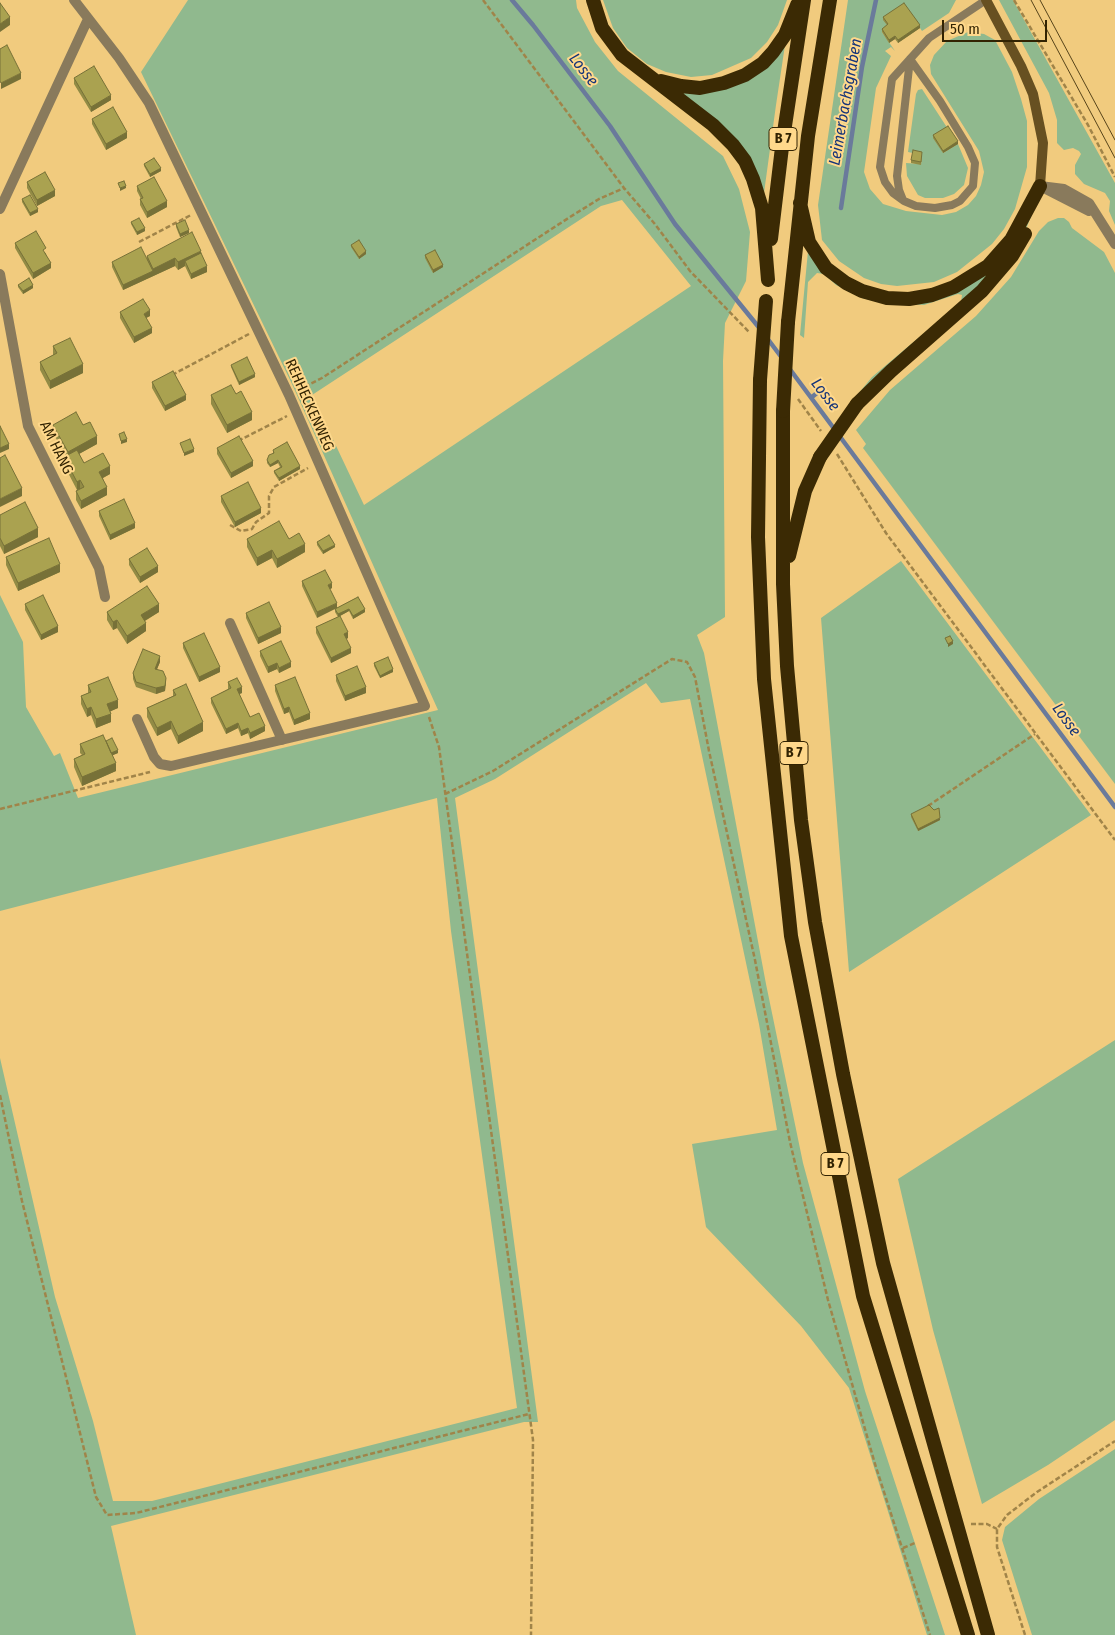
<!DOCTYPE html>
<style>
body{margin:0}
#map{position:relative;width:1115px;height:1635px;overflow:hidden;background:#f1cb7e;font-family:"Fira Sans Condensed",sans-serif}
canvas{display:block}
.scale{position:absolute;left:942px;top:20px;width:105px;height:22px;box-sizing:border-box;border:2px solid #322302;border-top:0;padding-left:6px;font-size:15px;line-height:18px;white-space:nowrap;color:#322302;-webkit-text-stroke:4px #ffd88b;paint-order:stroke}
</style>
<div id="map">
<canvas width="1115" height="1635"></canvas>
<div class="scale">50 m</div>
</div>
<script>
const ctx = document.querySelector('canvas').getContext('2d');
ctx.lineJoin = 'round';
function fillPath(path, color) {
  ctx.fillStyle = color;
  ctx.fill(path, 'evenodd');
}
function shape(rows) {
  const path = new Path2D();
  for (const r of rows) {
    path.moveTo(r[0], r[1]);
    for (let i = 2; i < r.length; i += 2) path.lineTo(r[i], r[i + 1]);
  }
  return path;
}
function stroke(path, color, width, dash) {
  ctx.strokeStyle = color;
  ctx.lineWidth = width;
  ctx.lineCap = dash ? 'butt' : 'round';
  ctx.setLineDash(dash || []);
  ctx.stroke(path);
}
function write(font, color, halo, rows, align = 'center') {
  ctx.font = font + ' "Fira Sans Condensed",sans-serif';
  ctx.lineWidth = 4;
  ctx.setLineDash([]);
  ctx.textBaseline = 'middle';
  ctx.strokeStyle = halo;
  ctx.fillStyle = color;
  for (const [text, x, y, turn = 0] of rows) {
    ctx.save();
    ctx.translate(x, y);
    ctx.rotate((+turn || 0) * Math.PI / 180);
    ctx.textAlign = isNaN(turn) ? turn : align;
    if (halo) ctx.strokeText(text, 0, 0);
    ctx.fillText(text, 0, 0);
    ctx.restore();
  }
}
const green = shape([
 [188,0,576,0,577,8,595,42,618,71,723,156,739,189,750,232,746,281,725,323,723,361,725,617,697,635,704,653,766,984,803,1163,865,1391,945,1635,927,1635,849,1388,801,1326,706,1227,692,1144,777,1130,759,1024,690,699,661,703,646,683,495,779,455,798,538,1422,524,1422,111,1526,136,1635,0,1635,0,1058,55,1297,93,1421,113,1501,152,1501,517,1408,451,931,437,798,0,911,0,595,23,642,26,707,54,756,60,753,78,798,438,710,292,384,141,72],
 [622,200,691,286,364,505,312,395,601,206],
 [603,0,787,0,778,25,767,42,751,58,712,75,691,77,666,72,647,64,627,48,613,28],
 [848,0,956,0,949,13,922,31,920,28,888,27,882,32,895,51,891,47,885,51,891,56,876,88,864,172,870,189,883,204,906,211,942,215,956,212,968,205,976,196,981,185,984,172,979,151,931,74,930,65,934,55,947,41,968,32,984,34,995,40,1012,72,1021,99,1027,121,1027,167,1015,209,1004,229,992,244,957,272,934,282,897,286,881,284,864,278,839,261,822,240,818,205],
 [999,0,1013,0,1115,183,1115,225,1109,211,1110,201,1105,193,1084,184,1075,174,1075,165,1081,154,1079,151,1073,148,1064,150,1057,143,1057,120,1049,93],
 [785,45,776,105,764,193,752,171,670,87,715,88],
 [922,89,948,129,943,153,958,144,968,168,964,185,954,194,943,198,925,198,918,195,907,176,906,163,921,164,922,155,908,152,916,94,918,90],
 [1034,209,1024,234,995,275,858,394,872,377,961,302,962,295,958,294,924,305,878,302,862,298,836,285,824,274,817,273,808,282,804,338,800,335,808,251,818,262,890,300,961,286],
 [1058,218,1064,218,1069,222,1072,228,1104,252,1115,273,1115,784,863,448,866,444,856,430,890,390,976,316,1011,277,1039,231,1048,222],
 [901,561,1091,815,849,972,821,618],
 [1115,1040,1115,1420,1048,1465,982,1504,933,1330,898,1179],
 [1115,1449,1115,1635,1032,1635,1002,1540,1005,1527,1039,1499]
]);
const stream = shape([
 [512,0,533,25,610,126,675,224,761,330],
 [841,208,862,67,876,0],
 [767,338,782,358],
 [789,368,1115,807],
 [812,397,823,388]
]);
const path = shape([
 [483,0,624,188,654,223,690,271,749,332],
 [1014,0,1088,125,1115,177],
 [139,242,191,215],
 [172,375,249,334],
 [298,390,322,378,570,217,599,199,624,188],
 [798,399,821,431],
 [238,441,287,416],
 [837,454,886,533,1115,840],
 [230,525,241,531,252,529,256,522,269,513,269,496,274,487,308,468],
 [429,717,439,747,533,1440,531,1635],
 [445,794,493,771,672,659,687,662,695,677,709,751,755,960,790,1142,828,1300,875,1464,930,1635],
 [928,806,1035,734],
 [0,809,150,772],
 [0,1095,22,1201,96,1497,107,1515,136,1513,529,1414],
 [971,1524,987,1524,997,1529],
 [903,1548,915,1543],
 [1025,1635,997,1547,997,1529,1007,1515,1037,1492,1115,1441]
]);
const service = shape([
 [910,59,940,101,968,147,975,163,973,186,960,201,952,205,935,208,916,206,904,201,893,193,885,182,880,167,892,79,929,38,986,0],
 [903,200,899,190,897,176,910,59]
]);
const minor = shape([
 [74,0,119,58,149,103,289,395,425,706,171,766,160,764,154,757,137,719],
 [1040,186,1064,189,1089,203,1115,244],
 [1044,188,1089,211],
 [0,209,88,19],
 [0,274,28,426,99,568,105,597],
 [230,623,282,740]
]);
const secondary = shape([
 [986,0,1021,66,1033,94,1043,143,1040,186]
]);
const trunk = shape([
 [593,0,602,28,622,55,713,125,733,145,745,161,753,179,762,208,768,280],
 [661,81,681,86,700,88,724,83,745,75,763,63,773,52,785,35,797,5],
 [800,203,809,242,826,268,846,283,862,291,887,298,909,299,932,295,954,287,988,266,1011,240,1040,186],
 [771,239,783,139,804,0],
 [788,322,808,136,830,0],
 [760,380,758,537,764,679,791,936,863,1296,968,1635],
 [857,404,891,371,982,291,1012,256,1025,234],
 [783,411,783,584,787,666,801,820,815,922,843,1074,883,1263,988,1635],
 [789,556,805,491,820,457]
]);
const tram = shape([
 [1031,0,1115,158],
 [1040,0,1115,140]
]);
const trunkBridge = shape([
 [760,380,766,301],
 [783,411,788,322],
 [820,457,857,404]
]);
const wall = shape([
 [883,17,920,28,898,43,895,39,889,43,882,32,882,29,887,25,883,20],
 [74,78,111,100,91,112,74,84],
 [92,119,127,138,106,150,92,124],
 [933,135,958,144,943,153,933,138],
 [922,155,921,165,911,163,911,160],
 [144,164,161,171,150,177,144,166],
 [27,182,55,196,37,206,27,188],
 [137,186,167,207,147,218,140,205,140,199,141,199,137,191],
 [22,199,38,212,30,216,22,202],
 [131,222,145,231,137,235,131,224],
 [176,224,189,233,180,237,176,227],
 [15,243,46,253,46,254,51,268,33,279,15,248],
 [351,245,366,254,359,259,351,247],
 [201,253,207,272,191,279,185,266,178,270,175,266,123,290,112,267,112,262,147,259,147,256],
 [425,255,443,267,433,273,425,258],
 [18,285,33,288,23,294,18,287],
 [120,312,150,316,146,318,152,333,134,343,120,318],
 [53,346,83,373,50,389,40,370,40,362,53,355],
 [231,365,255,377,239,385,231,367],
 [152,382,186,400,165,411,152,388],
 [236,394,252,420,227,433,211,404,211,395],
 [53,425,83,425,97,444,79,454,84,463,110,474,103,478,107,495,81,509,76,500,76,491,80,489,77,490,64,465,64,457,66,456,53,433],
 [217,448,253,466,231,478,217,454],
 [273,450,300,469,279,481,274,473,274,471,280,467,278,463,270,467,267,463,267,460,273,454],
 [221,496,261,513,235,527,221,502],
 [99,511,135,528,110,540,99,516],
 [0,515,38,537,4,554,0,546],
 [247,539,289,539,305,552,277,568,272,558,257,566,247,547],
 [317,542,335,547,323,554,317,545],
 [6,557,60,572,18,591,6,565],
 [129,559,158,572,140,583,129,565],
 [302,581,332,588,330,589,317,618,302,586],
 [358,597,365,612,353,619,349,611,340,616,348,638,346,639,351,653,331,663,316,633,316,627,338,617,335,612,335,609],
 [25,604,58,632,41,640,25,610],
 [107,612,159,612,145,621,146,631,127,644,117,628,113,630,107,620],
 [246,613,281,633,258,644,246,618],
 [183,643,220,672,199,682,183,648],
 [260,651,291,667,279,673,277,669,268,673,260,656],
 [160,662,157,669,166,683,165,691,156,694,136,687,133,679,133,673],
 [374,663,393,672,380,678,374,666],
 [336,675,366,693,345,701,336,681],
 [228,682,242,693,239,694,250,717,265,731,250,739,248,733,241,736,238,728,226,734,211,703,211,698,228,689],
 [88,685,118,708,110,711,111,722,96,728,91,715,87,717,81,704,81,696,88,693],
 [275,685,310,719,294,725,289,712,284,714,275,691],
 [173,690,203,731,178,744,171,729,157,736,147,717,147,708,173,696],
 [106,741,118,753,112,755,116,771,82,786,74,767,74,759,82,755,80,753,80,744],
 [911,814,940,820,918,831,911,817]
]);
const shadedWall = shape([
 [10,17,10,25,0,32,0,24],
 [920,25,920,28,898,43,898,40],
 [895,36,895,39,889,43,889,40],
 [21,73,21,79,1,89,1,83],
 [111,95,111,100,91,112,91,107],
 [127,132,127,138,106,150,106,144],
 [958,141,958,144,943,153,943,151],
 [161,168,161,171,150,177,150,174],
 [126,186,126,188,120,191,120,188],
 [55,190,55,196,37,206,37,200],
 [167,201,167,207,147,218,147,212],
 [38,209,38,212,30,216,30,213],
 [145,228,145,231,137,235,137,232],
 [189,230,189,233,180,237,180,234],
 [201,251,201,259,185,261,185,266,178,270,178,262],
 [366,251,366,254,359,259,359,257],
 [175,258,175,266,123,290,123,285,153,271,153,269],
 [51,263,51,268,33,279,33,273],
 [443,265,443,267,433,273,433,270],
 [207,266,207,272,191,279,191,274],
 [33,285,33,288,23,294,23,291],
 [150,310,150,316,144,319,144,314],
 [152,328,152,333,134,343,134,337],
 [83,364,83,373,50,389,50,381],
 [255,374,255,377,239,385,239,382],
 [186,395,186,400,165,411,165,406],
 [252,412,252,420,227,433,227,425],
 [97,436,97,444,68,460,68,452],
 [127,439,127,442,121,444,121,441],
 [9,444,9,449,0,453,0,448],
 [194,449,194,452,184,456,184,453],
 [278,460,278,463,270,467,270,465],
 [253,461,253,466,231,478,231,473],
 [110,466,110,474,99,480,99,472],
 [300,466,300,469,279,481,279,478],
 [80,480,80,489,77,490,77,482],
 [107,487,107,495,81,509,81,501],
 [22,488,22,496,0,507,0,499],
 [261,508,261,513,235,527,235,522],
 [135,523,135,528,110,540,110,535],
 [38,528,38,537,4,554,4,546],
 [305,544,305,552,277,568,277,559],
 [335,545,335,547,323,554,323,551],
 [272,550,272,558,257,566,257,558],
 [60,564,60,572,18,591,18,583],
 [158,566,158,572,140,583,140,577],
 [332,583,332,588,328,590,328,585],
 [337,603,337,608,317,618,317,612],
 [159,604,159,612,141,623,141,615],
 [349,609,349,611,338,617,338,614],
 [365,609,365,612,353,619,353,616],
 [117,620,117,628,113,630,113,622],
 [146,623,146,631,127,644,127,636],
 [58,626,58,632,41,640,41,635],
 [281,627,281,633,258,644,258,638],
 [348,632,348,638,344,640,344,634],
 [953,641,953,644,948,647,948,644],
 [351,648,351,653,331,663,331,658],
 [160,656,160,662,155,674,155,669],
 [291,662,291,667,279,673,279,668],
 [277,663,277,669,268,673,268,667],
 [220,667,220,672,199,682,199,677],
 [393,669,393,672,380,678,380,676],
 [166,678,165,691,156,694,156,688],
 [242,687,242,693,237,695,237,689],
 [366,687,366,693,345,701,345,696],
 [118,700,118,708,107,713,107,704],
 [91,707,91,715,87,717,87,709],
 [289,707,289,712,284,714,284,709],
 [310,713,310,719,294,725,294,720],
 [111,714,111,722,96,728,96,719],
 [171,721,171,729,157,736,157,728],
 [203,722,203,731,178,744,178,736],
 [238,723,238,728,226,734,226,729],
 [265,726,265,731,250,739,250,733],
 [248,728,248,733,241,736,241,731],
 [118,750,118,753,109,757,109,754],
 [116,763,116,771,82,786,82,777],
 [940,818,940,820,918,831,918,829]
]);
const building = shape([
 [0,3,10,17,0,24,0,3],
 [904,3,920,25,898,40,895,36,889,40,882,29,888,24,883,17,904,3],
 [7,45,21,73,1,83,0,81,0,49,7,45],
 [94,66,111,95,91,107,74,78,94,66],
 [113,107,127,132,106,144,92,119,113,107],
 [948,126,958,141,943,151,933,135,948,126],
 [913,150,922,152,921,162,911,160,913,150],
 [154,158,161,168,150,174,144,164,154,158],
 [45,172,55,190,37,200,27,182,45,172],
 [154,177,167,201,147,212,140,199,143,198,137,186,154,177],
 [124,181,126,186,120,188,118,183,124,181],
 [30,195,38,209,30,213,22,199,30,195],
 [139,218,145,228,137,232,131,222,139,218],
 [185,220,189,230,180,234,176,224,185,220],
 [36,231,46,248,43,250,51,263,33,273,15,243,36,231],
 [192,232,201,251,178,262,175,258,153,269,147,256,192,232],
 [359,240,366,251,359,257,351,245,359,240],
 [141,247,153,271,123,285,112,262,141,247],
 [435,250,443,265,433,270,425,255,435,250],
 [201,253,207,266,191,274,185,261,201,253],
 [29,278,33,285,23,291,18,285,29,278],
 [143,299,150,310,144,314,152,328,134,337,120,312,143,299],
 [70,338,83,364,50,381,40,362,57,353,53,346,70,338],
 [247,357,255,374,239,382,231,365,247,357],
 [173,371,186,395,165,406,152,382,173,371],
 [231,385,236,394,241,391,252,412,227,425,211,395,231,385],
 [76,412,83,425,90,422,97,436,68,452,53,425,76,412],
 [0,426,9,444,0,448,0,426],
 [124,432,127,439,121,441,119,434,124,432],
 [239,436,253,461,231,473,217,448,239,436],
 [190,439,194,449,184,453,180,443,190,439],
 [287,442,300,466,279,478,274,471,282,467,278,460,270,465,267,460,269,455,274,453,273,450,287,442],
 [77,450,84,463,103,453,110,466,99,472,107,487,81,501,76,491,84,487,80,480,77,482,64,457,77,450],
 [5,455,22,488,0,499,0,458,5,455],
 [248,482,261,508,235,522,221,496,248,482],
 [124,499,135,523,110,535,99,511,124,499],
 [25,502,38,528,4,546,0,538,0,515,25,502],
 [279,521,289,539,299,533,305,544,277,559,272,550,257,558,247,539,279,521],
 [329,535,335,545,323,551,317,542,329,535],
 [49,538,60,564,18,583,6,557,49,538],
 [147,548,158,566,140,577,129,559,147,548],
 [325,570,332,583,328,585,337,603,317,612,302,581,325,570],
 [147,586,159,604,141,615,146,623,127,636,117,620,113,622,107,612,147,586],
 [43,595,58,626,41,635,25,604,43,595],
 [358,597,365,609,353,616,349,609,338,614,335,609,358,597],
 [269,602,281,627,258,638,246,613,269,602],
 [340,616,348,632,344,634,351,648,331,658,316,627,340,616],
 [204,633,220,667,199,677,183,643,204,633],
 [950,636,953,641,948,644,945,638,950,636],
 [281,641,291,662,279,668,277,663,268,667,260,651,281,641],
 [143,649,160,656,155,669,163,671,166,678,165,686,156,688,136,682,133,673,143,649],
 [388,657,393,669,380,676,374,663,388,657],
 [357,666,366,687,345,696,336,675,357,666],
 [108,677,118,700,107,704,111,714,96,719,91,707,87,709,81,696,91,692,88,685,108,677],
 [295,677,310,713,294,720,289,707,284,709,275,685,295,677],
 [237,678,242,687,237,689,250,717,259,713,265,726,250,733,248,728,241,731,238,723,226,729,211,698,231,688,228,682,237,678],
 [186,684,203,722,178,736,171,721,157,728,147,708,176,695,173,690,186,684],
 [103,735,116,763,82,777,74,759,85,754,80,744,103,735],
 [112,738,118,750,111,753,106,741,112,738],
 [929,805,934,810,939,808,940,818,918,829,911,814,929,805]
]);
const shields = [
 [783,139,28],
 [794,753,28],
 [835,1164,28]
];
const shieldNames = [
 ["B 7",783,139],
 ["B 7",794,753],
 ["B 7",835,1164]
];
const streetNames = [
 ["REHHECKENWEG",309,405,66],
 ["AM HANG",56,448,64]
];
const waterNames = [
 ["Losse",583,70,52],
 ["Leimerbachsgraben",846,102,-80],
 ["Losse",825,395,53],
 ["Losse",1066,720,54]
];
fillPath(green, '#90b98e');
stroke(stream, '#6a7a9b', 4.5);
stroke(path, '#a08449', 2.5, [5, 2.5]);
stroke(service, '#897a5c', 8);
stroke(minor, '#897a5c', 10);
stroke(secondary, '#675021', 10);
stroke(trunk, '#3b2a04', 14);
stroke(tram, '#57441a', 1);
stroke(trunkBridge, '#3b2a04', 14);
fillPath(wall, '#928b45');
fillPath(shadedWall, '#777138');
fillPath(building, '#aaa250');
stroke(building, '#777138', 1);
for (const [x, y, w] of shields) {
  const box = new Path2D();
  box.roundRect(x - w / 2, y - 11.5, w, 23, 4);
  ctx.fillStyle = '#ffd88b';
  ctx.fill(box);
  stroke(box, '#322302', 1);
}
write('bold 14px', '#322302', null, shieldNames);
write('15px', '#322302', '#ffd88b', streetNames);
write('italic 16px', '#153479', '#ffd88b', waterNames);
</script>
